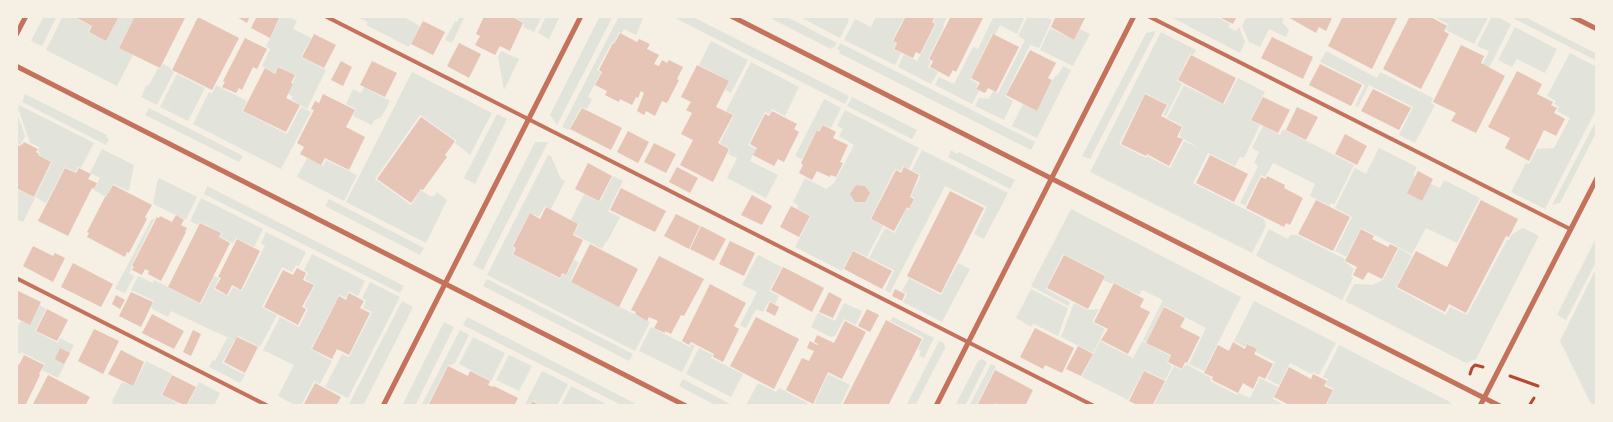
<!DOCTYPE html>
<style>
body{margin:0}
#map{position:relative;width:1613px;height:422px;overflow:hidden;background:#f6efe4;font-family:"Public Sans",sans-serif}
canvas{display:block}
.frame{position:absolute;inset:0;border:18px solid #f6efe4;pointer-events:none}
</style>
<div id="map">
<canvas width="1613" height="422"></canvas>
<div class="frame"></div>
</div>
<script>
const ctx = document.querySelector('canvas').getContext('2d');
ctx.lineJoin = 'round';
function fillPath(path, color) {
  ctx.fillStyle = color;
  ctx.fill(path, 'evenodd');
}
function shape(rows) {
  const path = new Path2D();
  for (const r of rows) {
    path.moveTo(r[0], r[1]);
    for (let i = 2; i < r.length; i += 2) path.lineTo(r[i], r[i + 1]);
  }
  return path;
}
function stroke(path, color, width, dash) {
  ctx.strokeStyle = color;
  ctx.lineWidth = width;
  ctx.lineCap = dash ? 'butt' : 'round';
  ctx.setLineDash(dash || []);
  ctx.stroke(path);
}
const green = shape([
 [44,16,57,16,42,46,31,41],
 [63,16,72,16,91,26,88,32,106,41,119,16,135,16,119,47,133,55,117,86,46,50],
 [281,16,288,16,297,21,293,29,311,38,301,57,326,70,307,109,291,99,293,96,288,94,296,75,278,66,274,73,262,66,270,49,266,46],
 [360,16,408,16,407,19,420,26,409,47,366,25,368,22,359,18],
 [460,16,465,16,452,43,445,40,455,21,457,22],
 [512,16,542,16,534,32,523,27,524,23],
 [546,16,560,16,549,39,538,33],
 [600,16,613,16,557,125,550,115],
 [619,16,644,16,636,35,624,29,622,33,619,32,614,43,612,42,597,70,601,72,588,97,592,99,587,109,581,107,569,130,562,127],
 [671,16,691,16,849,96,845,104],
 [766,16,785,16,837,43,834,48,832,47,831,49],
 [798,16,847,16,849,20,840,38],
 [876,16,905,16,892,41,896,43,893,49,901,53,895,65,844,40,855,19,871,27],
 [936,16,947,16,943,26,944,27,928,59,931,61,928,67,938,72,931,84,898,67,904,54,917,61,936,24,933,22],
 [994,16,1025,16,1017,34,1000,25,995,35,992,34,970,79,978,84,975,89,979,91,972,104,935,85,939,77,954,84,973,47,978,49],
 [1028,16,1044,16,1052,20,1039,48,1030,45,1005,96,1013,101,1004,120,975,106,979,98,989,99,993,91,998,93,1025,40,1018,36],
 [1169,16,1215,16,1230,24,1228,27,1236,31,1239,27,1245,42,1240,53],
 [1247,16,1285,16,1282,22,1289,30,1286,37,1269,29,1260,47,1249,42,1242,26],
 [1437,16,1489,16,1474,44,1446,30,1448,24,1436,18],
 [1492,16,1496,16,1511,24,1489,68,1482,65,1489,51,1477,46],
 [1509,16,1523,16,1597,54,1597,61],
 [1515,27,1557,49,1545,73,1517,59,1512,67,1498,60],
 [1050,28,1074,40,1080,29,1090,34,1073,66,1040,50],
 [1156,31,1090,159,1082,156,1146,33],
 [1161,32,1196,50,1193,55,1190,54,1177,81,1182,84,1166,116,1163,115,1168,105,1145,93,1119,144,1146,158,1147,156,1170,168,1184,141,1199,148,1179,136,1183,126,1167,118,1184,85,1224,105,1238,78,1265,92,1250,120,1260,125,1244,158,1240,157,1235,166,1208,153,1193,183,1264,219,1266,226,1252,253,1090,172],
 [711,41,748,60,731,93,725,90,729,81,699,65],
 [840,43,1035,142,1031,150,839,53,840,51,837,49],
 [501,51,519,59,504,90,498,57],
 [1326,51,1377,78,1380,72,1433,98,1431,103,1435,105,1415,143,1399,135,1413,107,1369,85,1358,107,1355,106,1365,85,1320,62],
 [1570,53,1597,67,1597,108,1545,209,1511,192,1526,163,1529,164,1537,149,1554,148,1570,118,1557,111,1559,107,1554,104,1556,101,1547,96],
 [751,62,799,87,785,116,772,109,769,114,765,112,748,145,756,149,750,161,778,175,766,198,727,178,737,158,728,154,730,149,720,143,734,115,726,111],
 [163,64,171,68,171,70,174,72,157,105,141,97,146,86,149,85,158,68,160,69],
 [1063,66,1071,70,1037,138,1012,126,1023,104,1037,111,1055,76,1058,75],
 [412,72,492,113,470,155,455,143,457,141,420,115,375,179,411,205,421,190,430,196,434,196,437,192,447,200,426,243,346,202],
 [177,74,205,88,188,121,160,107],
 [216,85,247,101,242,111,287,134,301,107,311,112,281,169,193,124,209,92,212,94],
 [364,87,390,101,381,118,374,120,372,125,353,116,356,109,346,104,353,89,361,93],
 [25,94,107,135,106,137,109,139,106,145,22,102],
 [852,97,917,130,912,139,847,106],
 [824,99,841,108,831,128,823,124,819,131,817,130,802,159,795,156],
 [19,105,94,143,81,168,78,167,75,172,65,167,46,203,35,197,52,162,39,155,40,153,38,151,39,147,30,143,18,108],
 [149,108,243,156,239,162,145,115],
 [845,110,919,148,909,169,903,166,901,171,895,169,870,219,883,226,867,257,853,250,842,271,795,247,811,216,797,208,798,205,793,202,805,178,826,189,834,183,854,145,839,136,843,129,837,126],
 [16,111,25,136,21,144,19,144,16,143],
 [497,114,507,119,475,184,464,178],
 [1597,119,1597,131,1560,203,1552,205],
 [1263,126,1280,135,1283,129,1354,165,1334,205,1331,203,1330,206,1310,196,1315,184,1273,163,1265,177,1261,175,1245,206,1240,203,1258,166,1254,163,1259,152,1252,148],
 [535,142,548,142,483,270,473,265],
 [1379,148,1417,167,1413,175,1440,188,1444,180,1480,198,1457,243,1426,228,1412,254,1361,228,1346,257,1335,251,1352,217,1335,208,1355,168,1366,174],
 [102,149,134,165,129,191,113,184,106,197,94,190,100,178,90,173],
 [922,150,1008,193,984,239,974,234,987,207,945,186,890,293,885,290,894,270,869,258,885,228,895,233,906,209,909,210,915,198,911,196,921,175,912,170],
 [951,150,957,154,959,152,1015,180,1010,189,948,157],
 [548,155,551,156,561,179,565,181,551,209,545,206,539,217,530,213,512,246,515,248,512,254,560,279,562,274,566,276,574,260,579,262,570,282,650,322,635,351,487,275],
 [307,158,323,166,326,160,357,175,344,201,297,177],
 [613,176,623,181,608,211,620,217,607,242,606,241,602,249,574,234,579,225,571,220,584,194,600,202],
 [159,178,197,197,186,220,153,204,157,182],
 [207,186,404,286,400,293,204,194],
 [16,189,35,198,23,222,16,219],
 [201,198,263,229,254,247,236,238,233,243,220,237,222,233,200,222,198,225,190,221],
 [329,199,424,248,420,255,325,206],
 [1071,209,1241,297,1204,371,1189,364,1206,328,1164,306,1146,342,1143,340,1163,300,1142,290,1139,295,1113,282,1112,284,1103,280,1105,275,1063,254,1046,289,1070,302,1068,306,1031,286],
 [155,218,131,267,132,268,129,273,134,276,125,293,115,289,151,220],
 [1523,228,1539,236,1476,359,1466,363,1345,301,1354,284,1372,285,1383,280,1399,248,1412,256,1396,288,1446,315,1450,307,1467,315,1507,240,1509,240,1512,234],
 [1269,229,1288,239,1290,235,1297,235,1345,259,1344,261,1354,269,1351,276,1353,278,1342,300,1256,256],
 [266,232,306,252,299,266,296,265,292,272,282,267,262,307,277,315,260,347,238,336,235,341,171,311,168,317,151,308,154,301,131,290,138,276,153,283,154,280,201,304,214,276,219,278,214,289,228,296,233,287,242,291,265,246,261,243],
 [1597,236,1597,260,1566,320,1557,315],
 [312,254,365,281,358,296,349,291,346,298,339,295,311,349,332,361,320,384,314,381,301,406,297,406,278,396,294,365,263,350,280,317,299,327,308,309,304,306,315,285,305,279,308,273,304,270],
 [758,255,782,267,769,291,779,296,775,304,769,301,763,312,756,309,746,328,740,325,757,292,742,285],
 [958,263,970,269,942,322,903,302,907,294,902,291,909,278,941,295],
 [1597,267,1597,406,1592,406,1560,341],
 [487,279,633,354,629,361,483,286],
 [370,282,400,297,348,398,325,387,342,354,349,357,372,312,363,308,366,300,362,298],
 [1031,289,1068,308,1058,336,1034,324,1031,327,1016,318],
 [402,301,413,307,363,406,348,406],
 [1254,301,1336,343,1319,375,1313,372,1312,374,1290,363,1279,385,1267,379,1275,362,1256,352,1257,349,1247,343,1245,347,1234,341],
 [844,303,862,311,856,325,844,319,835,336,831,337,811,327,818,313,835,321],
 [1074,303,1088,310,1099,309,1092,322,1105,329,1093,353,1061,337],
 [40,305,46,309,35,331,58,343,60,338,74,345,58,378,42,370,45,364,21,352,21,354,16,352,16,330,21,321,30,325],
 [467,317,640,406,623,406,463,325],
 [893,317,934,338,924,358,919,356,921,351,918,349,924,338,890,321],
 [444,322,454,327,415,406,402,406],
 [651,327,690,347,691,344,695,346,682,372,639,351],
 [460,330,469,335,455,363,450,366,448,365,427,406,421,406],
 [473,337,505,353,491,381,459,364],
 [227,338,234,341,222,363,245,375,240,383,209,367,213,360,215,361],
 [939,341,944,343,945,348,915,406,906,406],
 [1100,341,1133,358,1142,341,1170,356,1167,363,1172,366,1165,380,1144,370,1128,400,1082,377],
 [1339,345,1450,402,1453,406,1326,406,1334,389,1326,385,1328,379,1323,377],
 [699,348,713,355,711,358,743,374,731,397,686,374],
 [509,355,532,366,519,391,496,380],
 [982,359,987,362,965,406,955,406,978,361],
 [146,361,172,374,161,395,183,406,114,406,112,401,122,382,133,386],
 [991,364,996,366,976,406,969,406],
 [1186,364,1211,378,1210,381,1237,395,1239,393,1250,398,1260,378,1278,387,1273,399,1286,406,1153,406,1174,366,1182,370],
 [542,371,568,384,557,406,544,406,532,400,529,406,524,406],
 [828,374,850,385,840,406,747,406,746,405,758,383,776,392,779,388,813,406],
 [683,379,734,406,717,406,679,386],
 [199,382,220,393,214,406,187,406],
 [571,386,610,406,561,406]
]);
const building = shape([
 [73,16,119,16,106,41,89,32,92,26],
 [135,16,186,16,160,68,119,48],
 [235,16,250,16,247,23],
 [257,16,280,16,270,38,251,28],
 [484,16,511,16,523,23,510,51,500,46,495,55,475,45,480,36,476,34],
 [906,16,935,16,932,22,935,24,920,54,916,52,913,58,894,49,897,43,893,41],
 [951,16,984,16,956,72,953,70,949,77,930,67,933,61,929,59],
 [1056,16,1086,16,1074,40,1051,27],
 [1217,16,1237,16,1233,24],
 [1286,16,1333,16,1326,31,1319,27,1316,33],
 [1343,16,1398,16,1372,69,1328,46],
 [1410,16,1429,16,1447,26,1444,31,1449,34,1421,89,1383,69],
 [198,17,239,38,212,90,172,70],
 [423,21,445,32,433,55,411,44],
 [620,33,637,42,639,39,650,44,647,49,659,55,654,64,659,66,662,60,667,63,669,60,683,67,677,79,679,80,667,103,662,101,655,116,646,111,644,115,637,111,644,93,641,91,638,98,636,97,632,105,620,99,619,102,605,95,607,91,595,85,602,72,599,70,613,43,614,44],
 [314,34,336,45,324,68,302,57],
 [993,34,1019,47,996,92,988,88,985,93,976,89,980,83,971,78],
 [1272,37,1313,57,1303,79,1261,58],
 [245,38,267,49,257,69,253,67,242,90,239,88,236,93,222,87,225,82,223,81],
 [459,43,481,54,469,78,447,66],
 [1461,45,1484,56,1481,63,1505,76,1476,133,1451,121,1456,113,1433,102],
 [1030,50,1056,63,1048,78,1052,80,1037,111,1006,95],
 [1191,55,1236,78,1223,104,1178,80],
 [341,61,352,67,343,86,331,80],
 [372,61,397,73,385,97,360,85],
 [1320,64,1362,85,1351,106,1309,85],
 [697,65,729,81,716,107,733,115,718,143,729,149,713,182,680,165,693,140,681,134,692,113,686,110,691,102,681,97],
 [278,67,295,75,291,83,293,84,286,98,300,105,286,132,243,111,265,68,275,74],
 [1517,71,1542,84,1537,94,1553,102,1551,105,1557,108,1554,113,1565,119,1556,136,1544,130,1529,161,1505,148,1510,138,1488,127],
 [1373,89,1411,108,1399,130,1361,111],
 [323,94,355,110,346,127,365,137,349,170,325,158,321,165,300,154,304,147,297,143,314,110,311,109,315,101,319,103],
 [1145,94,1167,105,1161,116,1182,127,1177,137,1183,139,1169,166,1147,154,1146,156,1121,144],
 [1263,97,1290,110,1278,133,1251,120],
 [1297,107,1318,117,1306,140,1286,130],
 [582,108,622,128,611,150,570,129],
 [772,111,797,124,794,129,799,132,784,162,778,159,774,166,753,155,757,148,750,144,765,114,769,116],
 [421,117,455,141,445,155,447,157,423,190,421,189,411,203,377,179],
 [823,125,836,132,833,138,848,145,840,162,843,163,836,177,831,175,830,177,817,171,812,180,799,173,803,165,801,163,817,130,819,132],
 [628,131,649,142,638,163,617,152],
 [1345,134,1367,146,1357,165,1335,154],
 [24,142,38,149,36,152,39,154,38,155,51,162,34,197,16,188,16,144,20,146,21,144,22,145],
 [654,143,676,154,666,173,644,162],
 [1210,155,1248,174,1234,202,1196,183],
 [588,163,612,176,599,201,575,189],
 [677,167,698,178,690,193,669,182],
 [904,167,919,175,910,197,914,199,909,209,907,207,894,231,871,219,896,170,901,173],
 [65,168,76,173,79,168,91,174,88,179,97,183,94,189,92,188,68,236,38,221],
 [1418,171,1433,179,1422,201,1407,193],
 [1267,176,1285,185,1284,188,1303,198,1290,225,1286,223,1284,227,1246,208,1261,177,1266,179],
 [113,185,152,205,145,217,147,219,129,253,127,252,125,257,87,237,89,233,87,232,105,197,106,197],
 [856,185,865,186,870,193,865,202,855,202,850,194],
 [621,188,666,211,655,232,610,210],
 [950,191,984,208,941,293,907,276],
 [752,195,772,206,762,225,741,215],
 [1316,200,1350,217,1333,251,1298,234],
 [1481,200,1518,219,1509,237,1506,236,1466,313,1449,304,1445,312,1397,287,1416,251,1447,267],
 [791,206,810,216,799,237,780,227],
 [546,207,578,224,573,235,583,240,566,275,562,273,560,278,513,254,516,248,513,246,530,213,540,219],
 [676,214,700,226,689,249,664,236],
 [176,215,184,220,181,225,187,228,185,232,186,232,161,281,148,274,149,271,145,269,142,275,132,270,134,267,132,266,157,217,159,218,160,216,172,222],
 [200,223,221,233,219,237,230,243,200,303,168,287],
 [701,226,726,239,714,261,690,249],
 [1361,229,1374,236,1372,239,1388,247,1390,244,1398,248,1382,279,1368,272,1363,280,1353,275,1357,267,1345,261],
 [237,239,260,251,241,290,232,285,227,295,215,288,221,278,218,277],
 [730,241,755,253,744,276,719,264],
 [590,244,638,269,619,307,571,282],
 [33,246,53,256,55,253,65,258,53,282,23,266],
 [853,251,892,271,882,289,844,269],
 [1064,255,1105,276,1088,309,1047,288],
 [659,256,704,279,684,316,681,315,671,334,665,331,665,333,654,328,658,321,649,317,647,321,635,314,636,312,631,310],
 [73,263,113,284,101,307,61,287],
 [783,267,824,288,812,312,771,290],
 [297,268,306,273,303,280,314,285,302,307,306,309,298,325,264,307,283,270,293,275],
 [1114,283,1144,299,1140,307,1150,312,1128,354,1101,340,1108,329,1094,322],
 [710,284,746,303,734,326,739,329,723,362,713,357,714,354,691,342,689,345,682,341],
 [895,289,905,294,902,301,892,296],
 [16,290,41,302,30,325,16,318],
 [131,292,153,302,141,327,119,316],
 [829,292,842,299,833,318,819,312],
 [349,293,364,301,360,308,370,313,349,355,337,349,332,359,312,349,339,296,346,300],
 [116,295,125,300,120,309,112,304],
 [770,302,779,307,775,316,766,311],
 [1164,307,1185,318,1180,327,1200,337,1187,363,1185,362,1182,369,1168,362,1171,355,1146,343],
 [47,309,68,320,57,341,36,331],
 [867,309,879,315,870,332,858,326],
 [152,314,184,331,174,349,142,333],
 [756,317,799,339,774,389,730,366],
 [886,320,922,339,888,406,842,406],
 [845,321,866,332,842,379,828,372,813,404,786,390,802,358,809,361,814,351,807,348,810,341,817,345,818,344,814,342,817,335,834,343],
 [1035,328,1074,348,1062,373,1045,365,1043,369,1020,357],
 [94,329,119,341,103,374,78,361],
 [193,330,201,334,191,356,183,352],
 [237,337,258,347,245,373,224,362],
 [1233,342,1245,349,1247,344,1257,349,1254,354,1273,364,1265,379,1259,376,1253,389,1243,383,1238,393,1212,380,1213,377,1204,373,1218,345,1229,351],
 [1078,346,1093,354,1081,376,1066,369],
 [60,348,70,353,64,364,55,359],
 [121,350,144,362,133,386,108,374],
 [24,355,44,365,39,374,40,375,25,406,16,406,16,363,19,365],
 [448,366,468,376,470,371,490,381,488,385,493,387,494,386,518,398,514,406,428,406],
 [1289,367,1311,379,1313,374,1327,381,1324,386,1333,390,1325,406,1291,406,1274,397],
 [995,370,1033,390,1025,406,1000,406,996,403,995,406,977,406],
 [1144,371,1165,381,1152,406,1139,406,1129,401],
 [48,375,90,397,85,406,32,406],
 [172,375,196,387,186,406,162,395],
 [315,383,341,397,336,406,303,406],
 [532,401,542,406,530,406]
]);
const path = shape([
 [1470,374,1472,368,1475,365,1483,367],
 [1510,376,1538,386],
 [1529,406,1534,398]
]);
const service = shape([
 [325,16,1094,406],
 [1148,16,1570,229],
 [16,278,268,406]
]);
const minor = shape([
 [731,16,1500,406],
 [1571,16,1597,29],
 [16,35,26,16],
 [16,66,686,406],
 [383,406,581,16],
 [936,406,1134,16],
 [1480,406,1597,178]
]);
fillPath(green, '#e2e4dc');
fillPath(building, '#e6c5b7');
stroke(path, '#b5482f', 3);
stroke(service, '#c5725c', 4);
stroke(minor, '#c5725c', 5);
</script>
